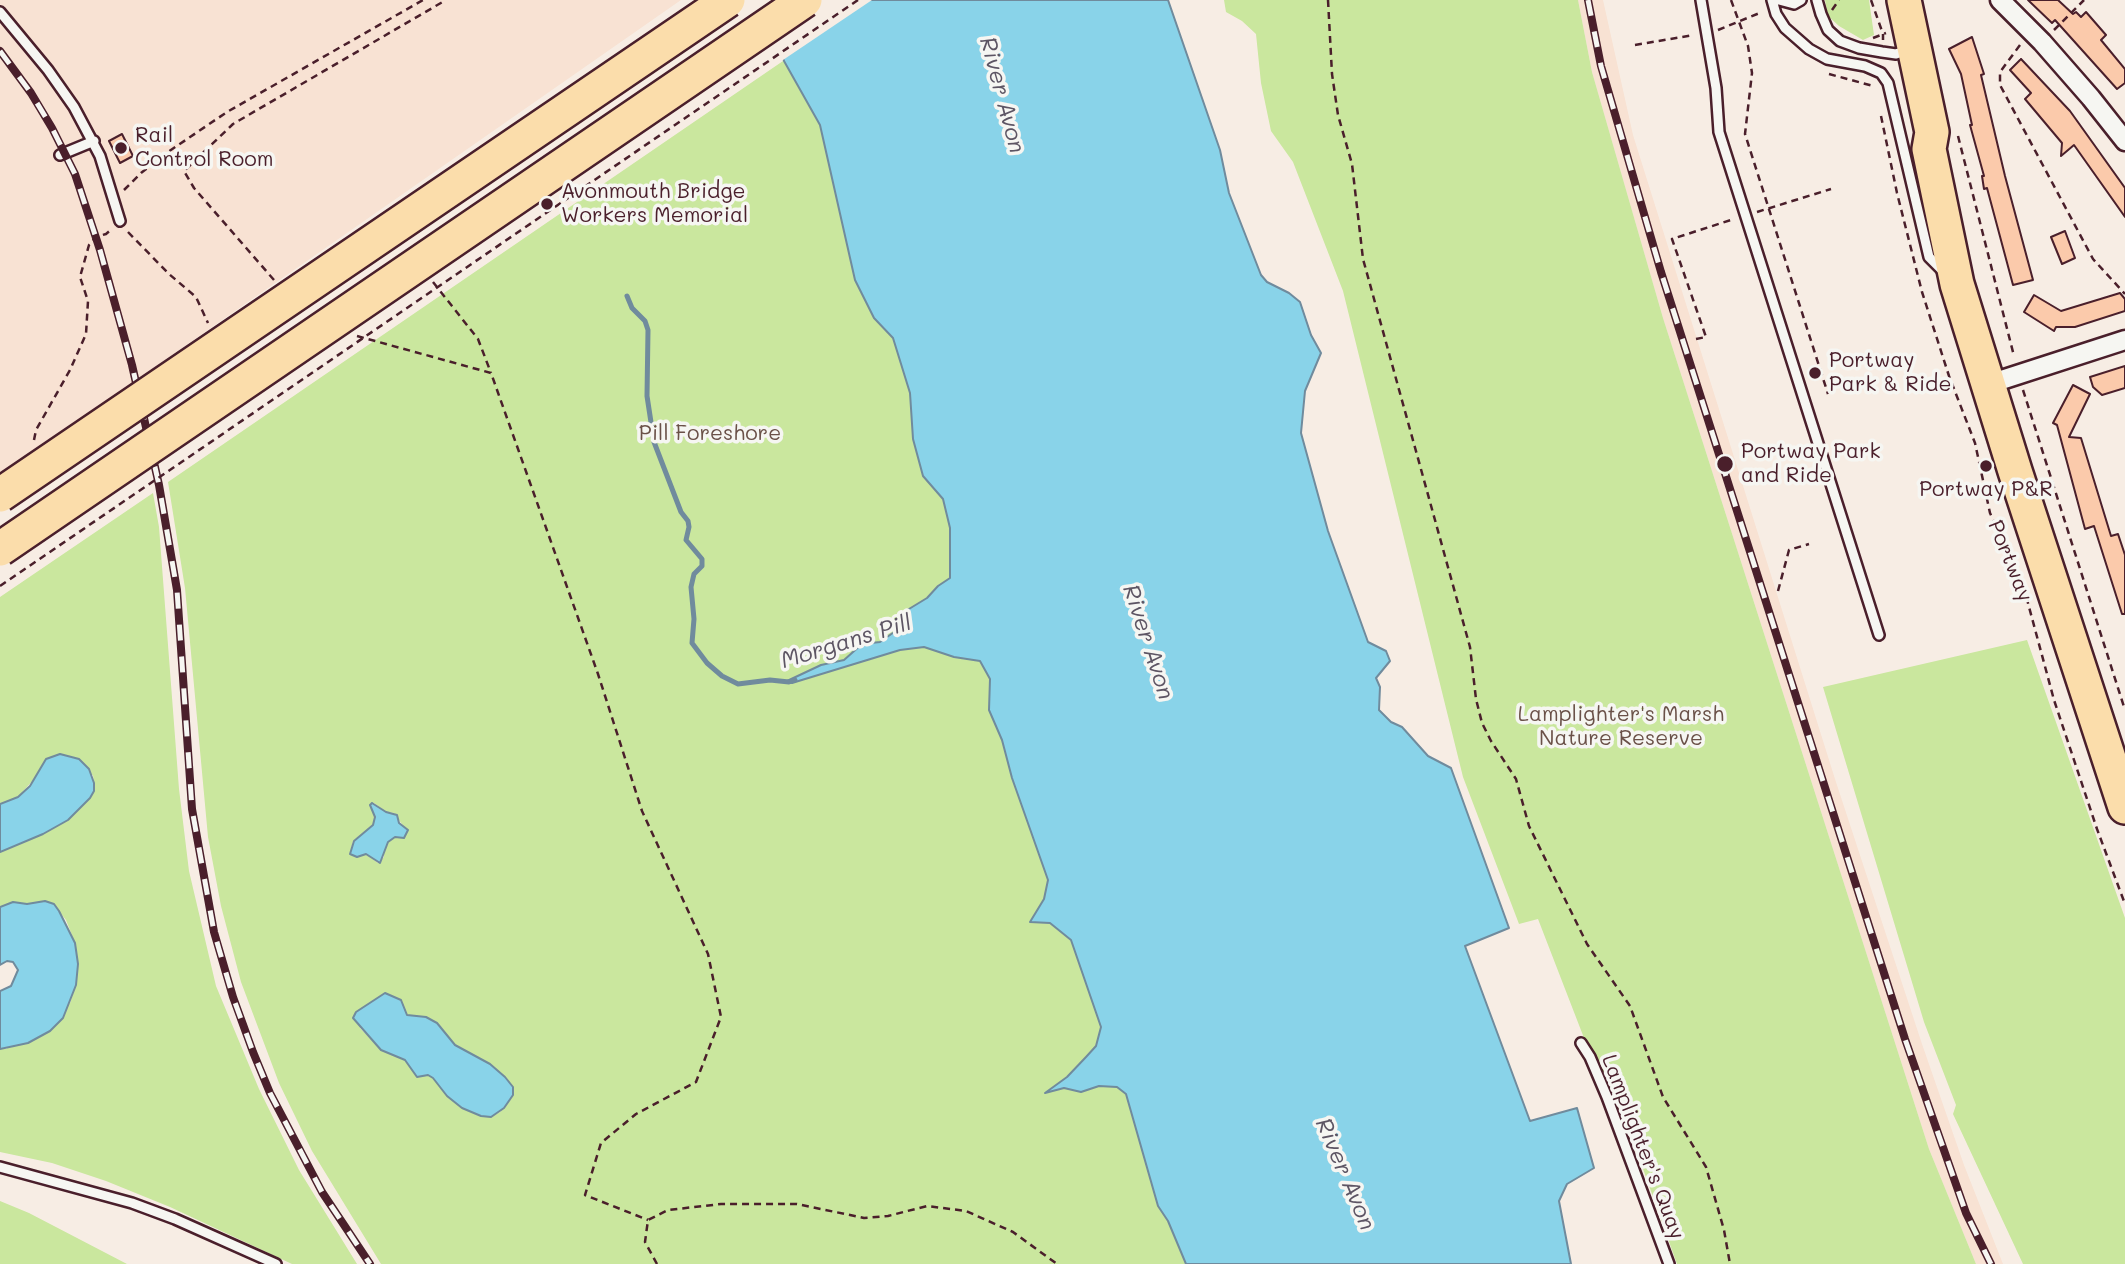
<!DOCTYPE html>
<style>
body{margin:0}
canvas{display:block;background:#f7ede4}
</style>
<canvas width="2125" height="1264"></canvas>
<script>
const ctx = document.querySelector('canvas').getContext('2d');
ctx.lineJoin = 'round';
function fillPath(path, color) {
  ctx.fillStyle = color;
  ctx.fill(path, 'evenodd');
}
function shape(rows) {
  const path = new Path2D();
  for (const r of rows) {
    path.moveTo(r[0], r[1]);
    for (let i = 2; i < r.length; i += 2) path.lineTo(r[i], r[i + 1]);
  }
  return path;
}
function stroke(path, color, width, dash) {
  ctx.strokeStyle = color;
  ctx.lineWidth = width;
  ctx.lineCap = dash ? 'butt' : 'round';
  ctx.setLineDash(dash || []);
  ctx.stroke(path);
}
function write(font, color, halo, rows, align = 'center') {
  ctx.font = font + ' Mali,sans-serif';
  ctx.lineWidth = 7;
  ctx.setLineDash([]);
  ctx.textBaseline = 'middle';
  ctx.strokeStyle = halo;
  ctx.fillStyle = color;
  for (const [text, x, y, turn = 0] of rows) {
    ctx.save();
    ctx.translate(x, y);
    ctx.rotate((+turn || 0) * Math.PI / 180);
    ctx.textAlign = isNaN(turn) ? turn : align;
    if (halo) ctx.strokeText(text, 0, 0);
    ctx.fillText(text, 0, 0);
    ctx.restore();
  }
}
const built = shape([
 [0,0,681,0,0,475],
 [1578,0,1603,0,1633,135,1835,779,1922,1044,1964,1165,2003,1264,1976,1264,1929,1149,1663,318,1592,72]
]);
const green = shape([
 [1224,0,1578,0,1592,72,1663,318,1929,1149,1976,1264,1677,1264,1627,1124,1584,1038,1538,919,1519,924,1463,777,1343,291,1293,162,1271,131,1261,83,1256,34,1242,21,1226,12],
 [1825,0,1869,0,1874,35,1863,40,1839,26,1828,16],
 [766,9,1032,435,912,644,974,641,1290,1264,381,1264,312,1151,279,1083,241,982,221,906,208,837,185,588,168,482,783,61],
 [374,803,386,812,394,813,404,827,398,838,395,837,388,842,384,849,384,857,378,863,366,854,350,854,353,841,373,825,375,817,371,808],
 [381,995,402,1003,407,1015,422,1017,441,1027,455,1045,490,1064,511,1084,513,1095,508,1102,500,1112,491,1117,481,1116,462,1108,447,1096,433,1078,428,1075,415,1075,405,1060,381,1050,360,1028,370,1005],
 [153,493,159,527,179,789,189,871,216,986,259,1089,299,1170,357,1264,292,1264,170,1207,106,1181,52,1163,0,1152,0,1049,6,1049,70,1003,76,985,78,964,75,943,66,920,53,904,45,901,27,904,13,902,0,907,0,852,43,834,68,820,94,791,94,783,93,775,35,778,18,797,0,804,0,597],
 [2027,640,2125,918,2125,1264,2023,1264,1953,1114,1956,1105,1924,1022,1823,687],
 [0,1201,29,1213,127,1264,0,1264]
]);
const water = shape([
 [762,0,1168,0,1220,150,1229,193,1261,275,1267,282,1289,293,1300,302,1311,335,1321,353,1305,391,1301,433,1328,531,1368,642,1386,651,1390,661,1376,678,1380,687,1379,710,1391,722,1402,727,1428,756,1451,768,1509,928,1465,946,1530,1121,1577,1108,1594,1168,1567,1184,1559,1201,1571,1264,1186,1264,1168,1221,1158,1206,1126,1094,1117,1087,1099,1086,1081,1092,1064,1088,1045,1093,1067,1077,1086,1057,1096,1046,1101,1027,1071,940,1050,923,1030,922,1044,899,1048,880,1012,778,1002,740,989,710,990,679,980,661,954,657,924,647,900,650,792,683,787,681,821,665,844,660,862,644,880,642,897,630,904,612,927,598,938,586,950,578,950,528,943,499,923,476,913,439,910,393,893,338,874,318,855,280,820,125,784,61,762,0],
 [60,754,79,759,89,769,94,783,94,791,90,798,68,820,43,834,0,852,0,804,18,797,30,786,46,759,60,754],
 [372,803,386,812,397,815,399,823,408,830,404,838,395,837,388,842,380,863,366,854,357,857,350,854,354,841,373,825,375,817,370,805,372,803],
 [45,901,54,904,59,911,75,943,78,964,76,985,63,1018,50,1031,28,1043,0,1049,0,991,11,986,18,970,13,962,7,961,0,965,0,907,13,902,27,904,45,901],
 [385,993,401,1000,407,1015,426,1017,437,1023,455,1045,490,1064,505,1077,513,1087,513,1095,504,1108,491,1117,481,1116,462,1108,447,1096,433,1078,428,1075,417,1077,405,1060,381,1050,353,1018,356,1012,385,993]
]);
const pier = shape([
 [758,0,872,0,780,62]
]);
const stream = shape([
 [627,296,632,308,645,321,648,330,647,396,654,442,681,512,688,521,689,527,686,540,702,559,702,566,694,574,691,587,694,619,692,643,707,663,722,676,738,684,770,680,789,682,795,680]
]);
const building = shape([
 [2028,0,2058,0,2073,14,2076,12,2081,17,2086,12,2106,35,2101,40,2125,69,2125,83,2117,89,2055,20,2052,23,2028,0],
 [1972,37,1984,74,1981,75,2005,176,2033,280,2013,285,1987,188,1984,189,1982,176,1984,176,1970,125,1972,125,1961,74,1949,49,1972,37],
 [2021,59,2070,111,2125,188,2125,217,2074,145,2061,156,2062,143,2025,99,2031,93,2010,70,2021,59],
 [122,134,133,156,120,163,109,141,122,134],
 [2065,231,2075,258,2062,264,2051,237,2065,231],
 [2120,293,2125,299,2125,311,2075,327,2056,327,2054,331,2024,312,2034,295,2061,311,2120,293],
 [2125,366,2125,388,2102,395,2093,387,2090,377,2125,366],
 [2073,385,2090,394,2069,437,2081,438,2111,536,2118,534,2125,555,2125,614,2122,614,2094,526,2085,529,2057,425,2053,423,2073,385]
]);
const path = shape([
 [1328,0,1332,74,1338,115,1352,164,1363,259,1470,647,1476,699,1482,723,1491,741,1516,779,1529,826,1587,944,1630,1006,1663,1097,1706,1167,1724,1230,1730,1264],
 [1731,0,1748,46,1752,73,1745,134,1828,394],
 [1871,0,1883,34,1883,40],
 [1832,10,1839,0],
 [1718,30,1762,12],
 [2054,30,2084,0],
 [1873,38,1886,33],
 [1635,45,1694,35],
 [2020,45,2000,72,2000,85,2093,259,2125,294],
 [1829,74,1873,86],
 [1881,116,1897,193,1922,292,1949,376,1975,443,1990,513,2025,592,2054,700,2097,829,2125,904],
 [1958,136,2014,356],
 [124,190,141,173,165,154,227,112,423,0],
 [1757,212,1831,189],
 [128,232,169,274,196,297,208,323],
 [274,280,194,188,184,171,233,124,446,0],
 [433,282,478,339,491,373],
 [357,336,491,373,598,674,642,811,708,954,721,1017,696,1082,636,1114,601,1143,585,1195,648,1220],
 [1696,339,1706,337,1672,239,1734,219],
 [2023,390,2125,710],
 [34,440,36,430,70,370,86,334,88,301,80,277,89,245,96,237,106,234,112,229],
 [1778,591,1789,550,1809,544],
 [657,1264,645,1242,648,1220,668,1210,721,1204,797,1204,864,1218,888,1216,927,1206,966,1211,1013,1232,1057,1264]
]);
const lane = shape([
 [1701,0,1716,88,1719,132,1879,635],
 [1772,0,1776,14,1785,28,1809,49,1827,59,1865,66,1881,73,1888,83,1929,257,1943,271],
 [1779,0,1794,4,1801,0],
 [1817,0,1821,14,1828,30,1840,41,1859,48,1882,52,1896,54,1907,50],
 [0,12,48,70,74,107,100,156,120,221],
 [60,155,94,141],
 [1581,1043,1590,1057,1607,1097,1669,1264],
 [0,1167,132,1203,175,1219,276,1264]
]);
const street = shape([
 [2000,0,2042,42,2091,98,2125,141],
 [1989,384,2125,340]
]);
const highway = shape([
 [1904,0,1932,132,1929,149,1957,284,2015,471,2125,807]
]);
const rail = shape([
 [1588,0,1601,66,1661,272,1905,1039,1966,1213,1991,1264],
 [0,51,31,93,52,128,75,174,100,250,132,365,159,485,177,590,192,809,214,932,233,997,253,1052,270,1093,322,1192,370,1264]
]);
const pathBridge = shape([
 [0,586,858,0]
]);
const highwayBridge = shape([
 [0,495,728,0],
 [0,549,805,0]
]);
const markers = [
 [121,148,7,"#4a1f2b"],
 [547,204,7,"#4a1f2b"],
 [1815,373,7,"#4a1f2b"],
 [1725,464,9,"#4a1f2b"],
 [1986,466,7,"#4a1f2b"]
];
const poiNames = [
 ["Rail",135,136],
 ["Control Room",135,160],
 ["Avonmouth Bridge",561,192],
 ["Workers Memorial",561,216],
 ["Portway",1829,361],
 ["Park & Ride",1829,385],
 ["Portway Park",1741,452],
 ["and Ride",1741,476],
 ["Portway P&R",1986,490,"center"]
];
const parkNames = [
 ["Pill Foreshore",710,434],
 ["Lamplighter's Marsh",1621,715],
 ["Nature Reserve",1621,739]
];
const streetNames = [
 ["Portway",2010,561,68],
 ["Lamplighter's Quay",1643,1147,69]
];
const waterNames = [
 ["River Avon",1002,95,75],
 ["Morgans Pill",846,642,-17],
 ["River Avon",1148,642,72],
 ["River Avon",1345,1174,67]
];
fillPath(built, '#f8e2d3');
fillPath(green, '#cae79e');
fillPath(water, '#89d3e9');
stroke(water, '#708b9d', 2);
fillPath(pier, '#f7ede4');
stroke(stream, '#708b9d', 5);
fillPath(building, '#fbcaab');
stroke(building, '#4a1f2b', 2);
stroke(lane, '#4a1f2b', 14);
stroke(street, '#4a1f2b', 23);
stroke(highway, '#4a1f2b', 38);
stroke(path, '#4a1f2b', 2.5, [7, 5]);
stroke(lane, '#f6f6f2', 9);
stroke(street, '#f6f6f2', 18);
stroke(highway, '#fbddab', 33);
stroke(rail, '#4a1f2b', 8);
stroke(rail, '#f6f6f2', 5, [16]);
stroke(highwayBridge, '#4a1f2b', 38, []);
stroke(pathBridge, '#4a1f2b', 2.5, [7, 5]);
stroke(highwayBridge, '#fbddab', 33);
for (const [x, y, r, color] of markers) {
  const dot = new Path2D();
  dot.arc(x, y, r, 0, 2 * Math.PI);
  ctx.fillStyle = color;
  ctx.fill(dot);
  stroke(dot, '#f6f6f2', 2.5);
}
write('21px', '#4a1f2b', '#f6f6f2', poiNames, 'left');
write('21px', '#6a5148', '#f6f6f2', parkNames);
write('21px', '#4a1f2b', '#f6f6f2', streetNames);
write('italic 23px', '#5d5564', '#f6f6f2', waterNames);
</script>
